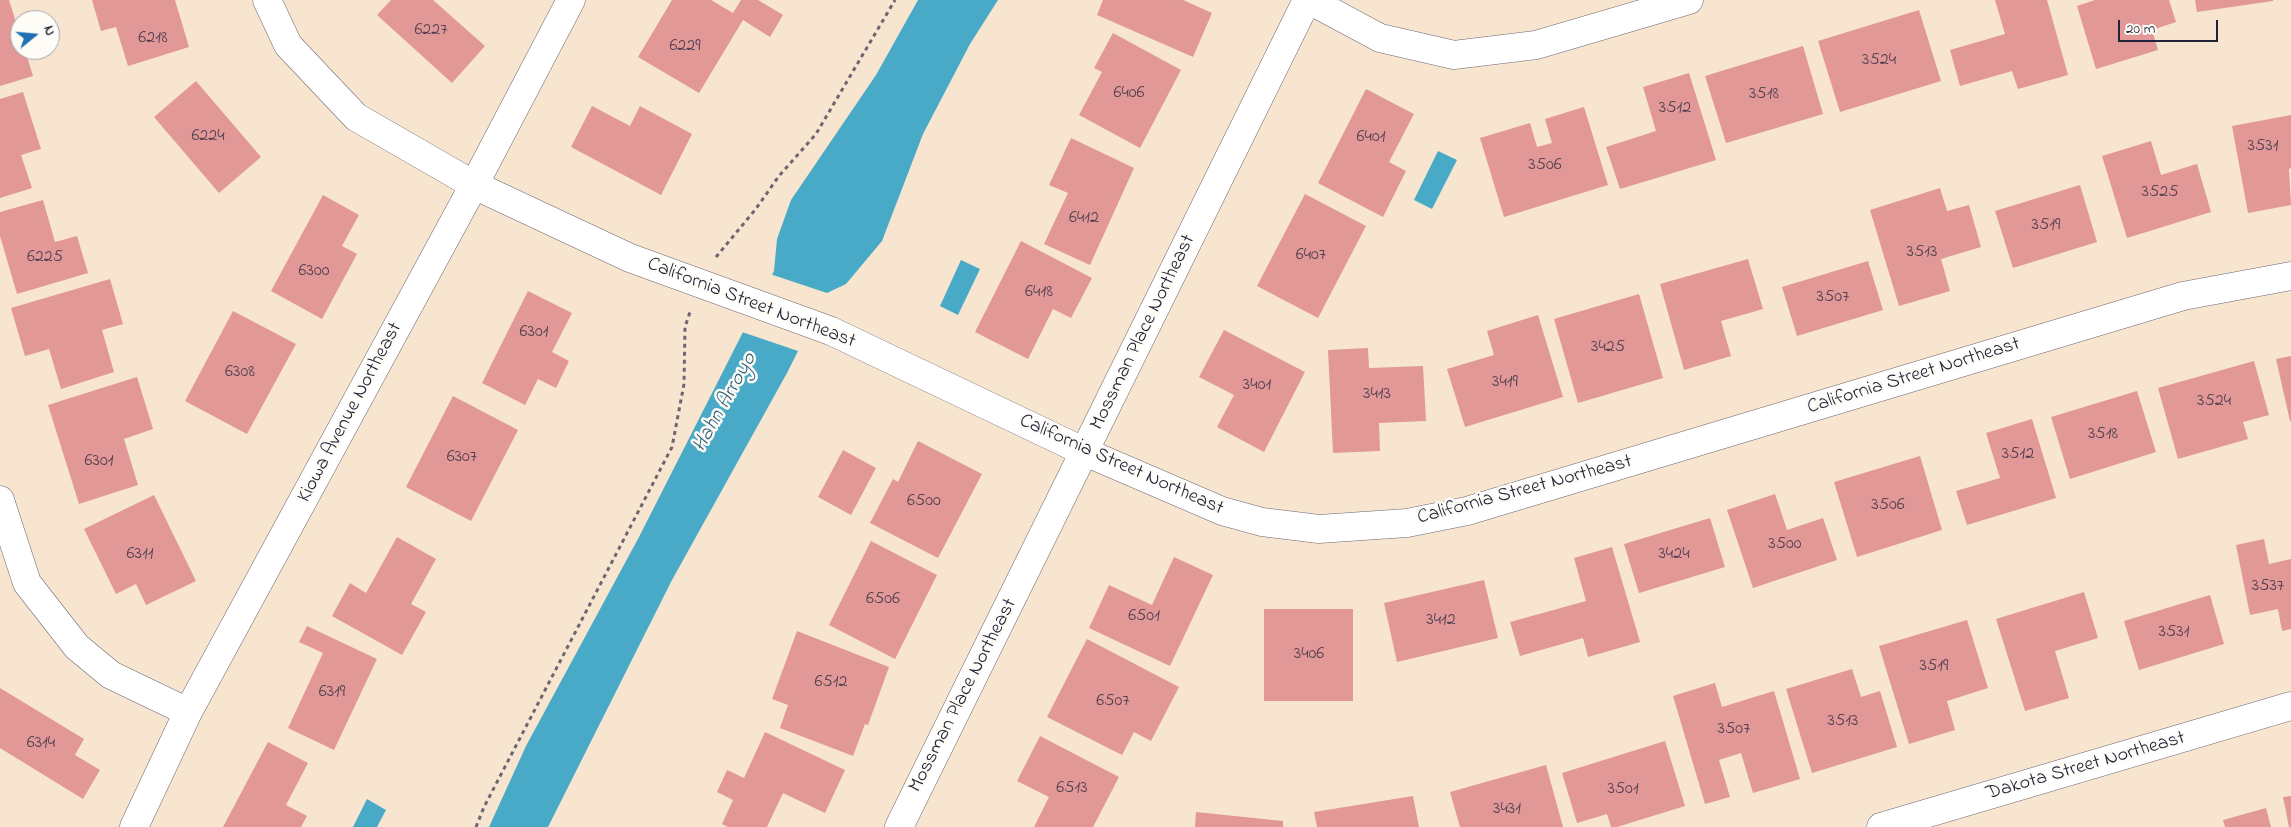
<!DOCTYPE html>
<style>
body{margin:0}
#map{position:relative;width:2291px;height:827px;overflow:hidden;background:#f7e5d0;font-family:"Indie Flower",sans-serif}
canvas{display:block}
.north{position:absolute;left:10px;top:10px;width:50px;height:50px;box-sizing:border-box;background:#fdfcf7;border:1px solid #a5a5ac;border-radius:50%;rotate:73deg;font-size:14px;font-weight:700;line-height:20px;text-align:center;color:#22223b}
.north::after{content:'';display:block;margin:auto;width:18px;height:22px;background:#1f6fb2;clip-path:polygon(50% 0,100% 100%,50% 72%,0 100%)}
.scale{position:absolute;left:2118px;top:20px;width:100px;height:22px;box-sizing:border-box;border:2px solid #22223b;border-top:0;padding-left:6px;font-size:15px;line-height:18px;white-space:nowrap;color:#22223b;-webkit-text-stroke:4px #fdfcf7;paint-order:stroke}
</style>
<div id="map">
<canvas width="2291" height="827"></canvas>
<div class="north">N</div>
<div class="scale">20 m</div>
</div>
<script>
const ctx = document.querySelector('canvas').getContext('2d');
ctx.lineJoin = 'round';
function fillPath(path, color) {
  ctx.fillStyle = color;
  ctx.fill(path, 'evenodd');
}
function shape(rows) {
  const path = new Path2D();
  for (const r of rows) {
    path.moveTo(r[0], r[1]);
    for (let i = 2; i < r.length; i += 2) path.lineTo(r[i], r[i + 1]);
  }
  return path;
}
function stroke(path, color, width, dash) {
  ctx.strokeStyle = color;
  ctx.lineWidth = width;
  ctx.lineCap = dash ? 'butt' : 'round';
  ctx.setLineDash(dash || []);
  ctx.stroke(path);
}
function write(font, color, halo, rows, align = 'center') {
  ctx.font = font + ' "Indie Flower",sans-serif';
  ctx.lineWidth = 5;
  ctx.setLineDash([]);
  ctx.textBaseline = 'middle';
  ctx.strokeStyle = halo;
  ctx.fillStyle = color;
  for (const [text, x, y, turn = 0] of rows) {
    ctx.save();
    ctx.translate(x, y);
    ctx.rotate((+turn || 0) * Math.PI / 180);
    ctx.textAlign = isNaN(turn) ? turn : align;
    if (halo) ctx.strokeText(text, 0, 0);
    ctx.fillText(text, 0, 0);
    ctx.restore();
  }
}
const water = shape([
 [918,0,998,0,970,44,923,134,882,241,846,284,827,293,787,373,672,580,548,827,489,827,526,746,639,537,774,271,777,239,791,200,876,75],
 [1438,151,1457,160,1432,209,1414,200],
 [961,260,980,269,958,315,940,306],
 [367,799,386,810,377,827,353,827]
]);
const pier = shape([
 [770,274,830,294,801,352,742,332]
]);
const building = shape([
 [0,0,9,0,20,35,20,50,25,50,33,76,0,86],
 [92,0,175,0,189,47,128,66,116,27,101,31],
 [391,0,433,0,485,46,452,83,377,15],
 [672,0,711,0,733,13,741,0,758,0,783,15,770,37,743,20,699,93,638,57],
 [1103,0,1183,0,1212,13,1193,57,1097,15],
 [1995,0,2047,0,2068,75,2018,89,2012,71,1960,86,1950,50,2005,34],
 [2095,0,2169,0,2176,22,2152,30,2158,50,2096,69,2077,6],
 [2195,0,2273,0,2273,1,2197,12],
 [1919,10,1941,81,1840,112,1818,41],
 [1113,33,1181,70,1140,148,1079,115,1102,72,1094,68],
 [1803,46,1823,114,1726,143,1705,76],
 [1689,73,1716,160,1620,189,1606,147,1656,131,1643,87],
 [196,81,261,157,219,193,154,117],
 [1366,89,1414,114,1389,162,1406,171,1383,217,1318,183],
 [23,92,41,149,21,155,32,188,0,198,0,99],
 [592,106,630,126,640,106,692,134,661,195,571,147],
 [1584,107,1608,185,1504,217,1480,138,1530,123,1537,147,1552,143,1545,119],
 [2291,115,2291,168,2289,169,2291,205,2248,213,2232,126],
 [1071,138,1134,168,1090,265,1044,244,1068,193,1049,185],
 [2151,141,2161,175,2197,164,2211,212,2127,238,2102,156],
 [2080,185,2097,242,2013,268,1995,211],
 [1940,188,1947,211,1969,205,1981,247,1941,259,1950,291,1899,306,1870,210],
 [1305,194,1366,226,1318,318,1257,286],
 [323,195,359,215,342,246,357,254,322,319,271,291],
 [43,200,55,242,77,236,88,273,17,294,0,236,0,212],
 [1021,241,1092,278,1071,318,1053,309,1028,359,975,332],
 [1748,259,1763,309,1721,321,1731,356,1684,370,1660,284],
 [1868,261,1883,310,1797,336,1782,287],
 [110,279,123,324,102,330,114,372,61,389,49,349,25,356,11,308],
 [528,291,572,313,552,352,569,361,556,388,538,379,525,405,482,383],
 [1639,294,1663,378,1578,403,1554,319],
 [233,311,296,344,247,434,185,401],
 [1538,315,1563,397,1465,427,1447,369,1494,355,1487,331],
 [1224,330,1305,372,1264,452,1217,427,1234,395,1199,377],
 [1368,348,1369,368,1423,366,1426,421,1379,423,1380,451,1333,453,1328,350],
 [2291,356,2291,421,2290,421,2276,359],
 [2254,361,2269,415,2243,422,2248,439,2178,459,2158,388],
 [137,377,153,429,124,439,138,485,79,504,48,405],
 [2137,391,2156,452,2070,479,2051,417],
 [453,396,518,430,471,521,406,487],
 [2032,419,2056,498,1967,525,1956,491,2000,478,1986,433],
 [918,441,982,474,938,558,870,523,893,479,898,482],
 [843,450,876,468,851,515,818,497],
 [1920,456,1942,530,1857,557,1834,482],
 [1775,494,1787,530,1823,518,1837,560,1753,588,1727,510],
 [154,495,196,581,146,605,136,584,116,594,84,529],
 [1710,518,1725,567,1639,593,1624,544],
 [397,537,436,559,411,604,426,612,402,655,332,616,350,583,366,593],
 [2264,539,2269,564,2291,559,2291,629,2282,631,2278,609,2250,615,2236,545],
 [871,541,937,575,895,659,829,625],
 [1612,547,1640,642,1588,657,1583,638,1520,656,1510,622,1586,601,1574,558],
 [1174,557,1213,575,1170,666,1089,628,1109,585,1152,605],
 [1484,580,1498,638,1397,662,1384,603],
 [2084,592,2098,638,2055,651,2069,698,2025,711,1996,619],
 [2210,595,2224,644,2139,670,2124,621],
 [1264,609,1353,609,1353,701,1264,701],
 [1967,620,1988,688,1947,701,1955,730,1909,744,1879,646],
 [307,626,377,659,334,750,288,728,323,653,299,642],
 [797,631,889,667,868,725,865,724,853,756,780,728,788,705,772,699],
 [1087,639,1179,687,1151,741,1134,732,1122,755,1047,717],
 [1852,669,1861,697,1880,691,1897,747,1812,773,1786,689],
 [1715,683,1722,707,1774,691,1800,779,1753,793,1741,753,1719,760,1730,797,1705,804,1673,696],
 [0,688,84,739,75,755,100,770,83,799,0,748],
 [765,732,845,770,825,813,783,793,767,827,728,827,722,824,733,800,717,792,727,770,744,778],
 [1040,736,1119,777,1093,827,1034,827,1049,797,1017,781],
 [1665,741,1685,806,1617,827,1611,827,1607,814,1577,823,1562,773],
 [268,742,308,763,286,805,307,816,301,827,223,827],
 [1546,765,1563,827,1460,827,1450,792],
 [1413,796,1419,827,1317,827,1314,812],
 [2291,796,2291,827,2289,827,2283,797],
 [2266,808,2271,827,2225,827,2223,820],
 [1196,812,1283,821,1283,827,1195,827]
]);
const path = shape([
 [716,257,755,210,779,176,816,134,895,0],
 [476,827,484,807,672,447,684,384,685,327,690,312]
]);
const minor = shape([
 [267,0,288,45,356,117,474,185,630,258,831,331,1085,452,1222,511,1262,522,1319,529,1407,523,1467,511,2183,296,2291,276],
 [1309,0,1380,38,1454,55,1536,45,1689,0],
 [0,500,27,583,77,647,111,675,188,712],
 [134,827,188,712,474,185,571,0],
 [899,827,1307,0],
 [1881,827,2291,706]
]);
const numberNames = [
 ["6227",431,31],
 ["6218",153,39],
 ["6229",685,47],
 ["3524",1879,61],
 ["6406",1129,94],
 ["3518",1764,95],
 ["3512",1675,109],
 ["6224",208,137],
 ["6401",1371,138],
 ["3531",2263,147],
 ["3506",1545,166],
 ["3525",2160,193],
 ["6412",1084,219],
 ["3519",2046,226],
 ["3513",1922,253],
 ["6407",1311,256],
 ["6225",45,258],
 ["6300",314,272],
 ["6418",1039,293],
 ["3507",1833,298],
 ["6301",534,333],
 ["3425",1608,348],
 ["6308",240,373],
 ["3419",1505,383],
 ["3401",1257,386],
 ["3413",1377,395],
 ["3524",2214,402],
 ["3518",2103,435],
 ["3512",2018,455],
 ["6307",462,458],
 ["6301",99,462],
 ["6500",924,502],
 ["3506",1888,506],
 ["3500",1785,545],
 ["6311",140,555],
 ["3424",1674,555],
 ["3537",2268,587],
 ["6506",883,600],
 ["6501",1144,617],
 ["3412",1441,621],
 ["3531",2174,633],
 ["3406",1309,655],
 ["3519",1934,667],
 ["6512",831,683],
 ["6319",332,693],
 ["6507",1113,702],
 ["3513",1843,722],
 ["3507",1734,730],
 ["6314",41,744],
 ["6513",1072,789],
 ["3501",1623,790],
 ["3431",1507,810]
];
const streetNames = [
 ["California Street Northeast",751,304,21],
 ["Mossman Place Northeast",1144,333,-64],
 ["California Street Northeast",1914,377,-17],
 ["Kiowa Avenue Northeast",351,413,-62],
 ["California Street Northeast",1121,466,24],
 ["California Street Northeast",1525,491,-15],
 ["Mossman Place Northeast",964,696,-63],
 ["Dakota Street Northeast",2086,767,-16]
];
const waterNames = [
 ["Hahn Arroyo",726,403,-61]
];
fillPath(water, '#48aac7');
fillPath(pier, '#f7e5d0');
fillPath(building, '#e29896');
stroke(minor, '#6d666f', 29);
stroke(path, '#6d666f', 3, [4, 4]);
stroke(minor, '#fff', 28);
write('18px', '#524052', null, numberNames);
write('20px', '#22223b', '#fdfcf7', streetNames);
write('italic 21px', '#335f7a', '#fdfcf7', waterNames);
</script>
